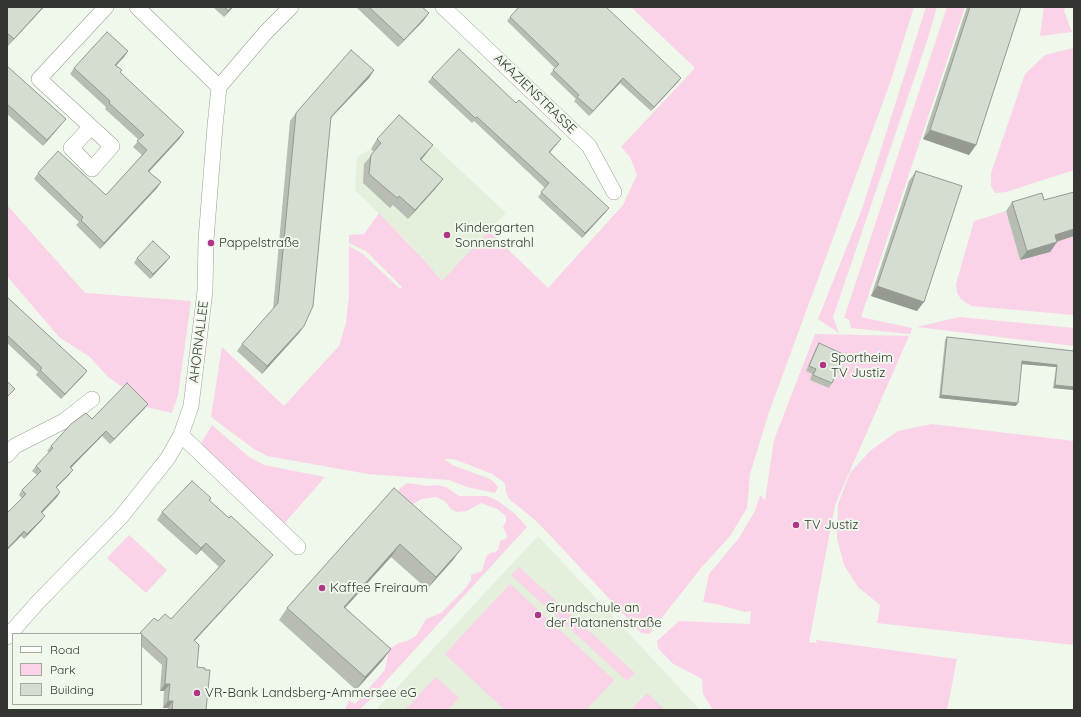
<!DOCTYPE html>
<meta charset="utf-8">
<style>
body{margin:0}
#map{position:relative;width:1081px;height:717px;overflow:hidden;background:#f0f7eb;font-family:Quicksand,sans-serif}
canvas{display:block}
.frame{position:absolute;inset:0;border:8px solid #333631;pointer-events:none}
.legend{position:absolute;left:12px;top:633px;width:130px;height:72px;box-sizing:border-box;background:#f0f7eb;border:1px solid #a4aaa1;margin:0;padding:5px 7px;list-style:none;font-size:12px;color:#333631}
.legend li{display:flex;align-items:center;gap:8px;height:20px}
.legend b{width:20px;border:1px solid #a4aaa1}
</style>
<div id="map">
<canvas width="1081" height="717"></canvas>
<div class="frame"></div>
<ul class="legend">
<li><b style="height:5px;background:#fff"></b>Road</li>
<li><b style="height:11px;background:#fad3e8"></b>Park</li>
<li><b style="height:11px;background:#d5dcd0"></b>Building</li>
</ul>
</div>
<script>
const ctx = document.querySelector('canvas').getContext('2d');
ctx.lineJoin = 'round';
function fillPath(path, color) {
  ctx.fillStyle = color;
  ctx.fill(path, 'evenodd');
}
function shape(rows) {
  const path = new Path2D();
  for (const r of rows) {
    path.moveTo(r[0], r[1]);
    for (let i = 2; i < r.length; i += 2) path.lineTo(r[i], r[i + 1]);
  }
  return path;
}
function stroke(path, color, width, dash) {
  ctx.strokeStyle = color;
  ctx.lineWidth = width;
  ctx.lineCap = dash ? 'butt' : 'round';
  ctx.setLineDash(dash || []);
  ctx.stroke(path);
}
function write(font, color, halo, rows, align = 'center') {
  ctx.font = font + ' Quicksand,sans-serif';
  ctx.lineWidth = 4;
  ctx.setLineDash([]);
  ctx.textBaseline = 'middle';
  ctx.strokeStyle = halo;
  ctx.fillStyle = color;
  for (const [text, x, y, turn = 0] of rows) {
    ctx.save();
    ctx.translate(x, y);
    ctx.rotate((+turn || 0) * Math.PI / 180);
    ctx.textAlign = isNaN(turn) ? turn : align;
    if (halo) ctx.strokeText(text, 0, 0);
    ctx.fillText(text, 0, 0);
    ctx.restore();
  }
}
const built = shape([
 [401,115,506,213,489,231,548,288,442,281,404,238,355,190,357,157,371,149],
 [538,536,700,710,376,710]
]);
const green = shape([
 [631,7,914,7,890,83,769,412,750,474,747,508,730,536,701,568,649,634,641,633,548,533,535,520,509,499,506,492,505,483,492,474,454,459,444,459,452,465,488,478,494,482,498,487,495,493,467,487,449,480,368,474,267,456,254,449,211,417,222,347,284,406,339,346,346,323,349,295,349,246,363,254,400,289,402,287,366,251,349,243,349,235,364,234,379,213,423,259,442,281,489,231,548,288,623,205,637,175,630,157,621,147,695,68],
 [926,7,937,7,927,41,833,317,839,333,818,319,862,209],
 [947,7,965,7,861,317,912,328,910,334,851,328,850,322,848,319,844,318],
 [1044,7,1065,7,1064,11,1072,32,1040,36],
 [1074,48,1074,170,1006,192,995,193,991,186,991,173,1025,74,1045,55],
 [7,205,85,293,191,301,178,395,172,413,146,407,124,388,108,377,90,357,59,337,7,276],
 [1006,211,1020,260,1050,252,1048,244,1074,236,1074,315,971,306,961,299,957,293,956,284,974,221],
 [959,317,1074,328,1074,346,917,327],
 [815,334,909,336,835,505,809,642,817,643,816,640,957,659,947,710,713,710,703,694,702,679,672,663,658,648,657,641,679,621,750,624,751,611,745,612,716,604,703,602,709,574,739,538,755,511,760,495,765,500,774,440],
 [932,424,1074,441,1074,645,877,623,880,605,858,587,844,565,837,538,838,504,850,473,871,450,898,431],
 [212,425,249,457,264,465,325,477,283,525,200,445],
 [407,483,428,486,438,485,446,487,459,496,487,496,498,501,515,514,527,527,385,682,376,694,359,710,345,710,349,700,355,704,385,670,389,649,399,643,407,641,416,636,426,619,441,613,464,590,471,580,471,575,482,571,486,557,490,553,495,552,498,550,500,541,507,538,506,533,503,527,506,521,506,516,497,509,481,503,467,511,457,512,451,509,445,501,436,497,421,499,410,506,398,499,399,489],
 [129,535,167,570,146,593,107,558],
 [519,567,635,673,627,681,511,575],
 [510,584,614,680,586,710,505,710,445,654],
 [436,677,459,698,448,710,405,710],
 [647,693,665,710,631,710]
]);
const street = shape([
 [137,7,219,87],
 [443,7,589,146,614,192],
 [91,127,71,148,92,169,112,146,39,79,106,7],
 [181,435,298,547],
 [7,455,15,446,64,421,92,399],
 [7,637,38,602,121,517,168,458,181,435,191,406,205,291,206,240,215,126,219,87,266,32,291,7]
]);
const wall = shape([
 [7,7,44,7,8,46,7,45],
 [213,7,233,7,224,17],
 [358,7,422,7,424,20,398,47,357,8],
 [967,7,1021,7,976,145,969,155,923,139],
 [510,17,681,78,678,82,651,111,620,83,589,116,574,101,576,99,550,74,555,68,507,21],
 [128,51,124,57,116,65,122,70,120,73,184,132,180,138,149,172,161,182,157,188,100,249,76,225,79,222,34,179,38,173,106,195,142,155,133,147,139,140,105,109,106,107,70,74,74,68],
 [7,66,61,125,43,146,7,114],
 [374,70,369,78,330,119,304,326,299,333,262,374,237,351,242,344,273,309,290,121,296,113],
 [432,77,557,144,550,152,605,213,582,238,538,197,545,188,474,121,472,123,428,82],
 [377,139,426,154,421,160,443,179,436,188,408,219,393,205,390,208,363,183,364,164,374,152,371,149],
 [916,171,917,311,871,296,909,181],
 [1074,192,1074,236,1057,242,1050,252,1020,260,1006,211,1012,202,1044,200],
 [170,257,166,262,150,279,134,263,137,258],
 [7,297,87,371,83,376,61,399,36,375,38,372,7,343],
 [947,337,1074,351,1074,390,1053,388,1056,367,1022,364,1016,406,939,398,945,340],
 [819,343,832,383,829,388,810,380,812,374,806,371,816,348],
 [148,404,144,409,110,444,102,436,84,454,71,468,69,475,56,488,60,492,57,497,42,513,45,516,41,521,24,539,21,536,7,550,7,513,22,498,19,495,22,490,37,475,32,471,36,466,49,452,47,451,51,446,92,419],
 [394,488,453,560,427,589,391,557,345,608,391,649,382,661,356,690,279,620,287,608],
 [211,498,210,501,267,562,194,641,197,667,206,710,168,710,168,708,163,708,164,691,160,691,162,665,141,646,141,634,140,634,154,618,158,621,171,619,219,567,201,550,196,555,157,520,162,512]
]);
const shadedWall = shape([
 [43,7,44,7,8,46,14,39],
 [232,7,233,7,224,17,228,11],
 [429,13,424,20,398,47,404,40],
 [128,51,124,57,111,71,115,65],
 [374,70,369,78,325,124,331,117],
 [623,78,620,83,589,116,593,111],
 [681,78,678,82,651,111,654,107],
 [66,119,61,125,43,146,47,140],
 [930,130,976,145,969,155,923,139],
 [184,132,180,138,144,177,148,171],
 [561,139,557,144,546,157,549,152],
 [433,145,426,154,414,168,420,159],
 [443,179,436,188,408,219,415,210],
 [161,182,157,188,100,249,104,243],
 [609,208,605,213,582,238,585,233],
 [1074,229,1074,236,1048,244,1055,235],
 [1057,242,1050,252,1020,260,1027,251],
 [170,257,166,262,150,279,153,274],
 [877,286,924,302,917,311,871,296],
 [304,326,299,333,262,374,267,366],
 [1022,361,1057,365,1056,367,1020,364],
 [87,371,83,376,61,399,65,394],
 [1055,385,1074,387,1074,390,1053,388],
 [941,395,1018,403,1016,406,939,398],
 [148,404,144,409,110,444,114,439],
 [106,431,102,436,67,472,70,467],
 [73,470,69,475,52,492,56,487],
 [60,492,57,497,38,517,41,512],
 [45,516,41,521,24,539,27,534],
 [24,531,21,536,7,550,7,549],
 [206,543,201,550,196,555,201,548],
 [400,544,391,557,335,619,344,607],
 [462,548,453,560,427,589,436,577],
 [273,555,267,562,189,647,194,640],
 [391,649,382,661,356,690,365,677],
 [165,684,170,684,164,691,160,691],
 [168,701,173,701,168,708,163,708]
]);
const building = shape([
 [7,7,43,7,14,39,7,33,7,7],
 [225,7,232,7,228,11,225,7],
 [369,7,422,7,429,13,404,40,369,7],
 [519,7,606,7,681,78,654,107,623,78,593,111,577,97,579,95,553,70,559,64,510,17,519,7],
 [970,7,1021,7,976,145,930,130,970,7],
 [107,32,128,51,115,65,122,70,120,72,184,132,148,171,161,182,104,243,81,220,83,217,38,173,58,151,106,195,147,150,137,141,144,135,109,103,110,101,74,68,107,32],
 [459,49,516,103,519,100,561,139,549,152,609,208,585,233,541,192,549,183,477,117,475,118,432,77,459,49],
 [351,50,374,70,331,117,313,306,304,326,267,366,242,344,278,303,296,113,351,50],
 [7,66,66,119,47,140,7,104,7,66],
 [399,115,433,145,420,159,443,179,415,210,399,196,397,198,369,174,371,155,381,143,377,139,399,115],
 [916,171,962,186,924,302,877,286,916,171],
 [1074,192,1074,229,1055,235,1057,242,1027,251,1012,202,1042,193,1044,200,1074,192],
 [153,241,170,257,153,274,137,258,153,241],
 [7,297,87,371,65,394,40,370,42,368,7,335,7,297],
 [947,337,1074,351,1074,387,1055,385,1057,365,1022,361,1018,403,941,395,947,337],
 [819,343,845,355,832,383,813,375,816,369,809,366,819,343],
 [7,381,15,389,7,397,7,381],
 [127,383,148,404,114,439,106,431,70,467,73,470,56,487,60,492,41,512,45,516,27,534,24,531,7,549,7,513,26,494,22,490,41,471,36,466,53,448,51,446,71,424,86,413,92,419,127,383],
 [192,481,211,498,209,500,229,518,231,516,273,555,194,640,199,645,197,667,205,668,205,670,210,670,206,710,172,710,173,701,168,701,170,684,165,684,167,658,140,633,154,618,158,621,165,614,171,619,225,561,206,543,201,548,162,512,192,481],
 [394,488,462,548,436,577,400,544,344,607,391,649,365,677,287,608,394,488]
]);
const markers = [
 [447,235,4,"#b03586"],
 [211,243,4,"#b03586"],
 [823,365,4,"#b03586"],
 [796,525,4,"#b03586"],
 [322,588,4,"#b03586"],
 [538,615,4,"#b03586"],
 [197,693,4,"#b03586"]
];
const streetNames = [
 ["AKAZIENSTRASSE",535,94,44],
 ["AHORNALLEE",199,342,-83]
];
const poiNames = [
 ["Kindergarten",455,228],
 ["Sonnenstrahl",455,243],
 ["Pappelstraße",219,243],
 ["Sportheim",831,358],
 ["TV Justiz",831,373],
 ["TV Justiz",804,525],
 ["Kaffee Freiraum",330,588],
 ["Grundschule an",546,608],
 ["der Platanenstraße",546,623],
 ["VR-Bank Landsberg-Ammersee eG",205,693]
];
fillPath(built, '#e4efdc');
fillPath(green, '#fad3e8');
stroke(street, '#9ba196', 16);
stroke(street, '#fff', 15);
fillPath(wall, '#b7bdb3');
fillPath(shadedWall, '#959a92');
fillPath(building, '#d5dcd0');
stroke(building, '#959a92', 1);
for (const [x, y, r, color] of markers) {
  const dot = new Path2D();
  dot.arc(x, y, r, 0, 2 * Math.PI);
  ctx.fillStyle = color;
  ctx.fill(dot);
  stroke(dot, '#f0f7eb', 1.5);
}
write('13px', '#333631', '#f0f7eb', streetNames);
write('13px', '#333631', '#f0f7eb', poiNames, 'left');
</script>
